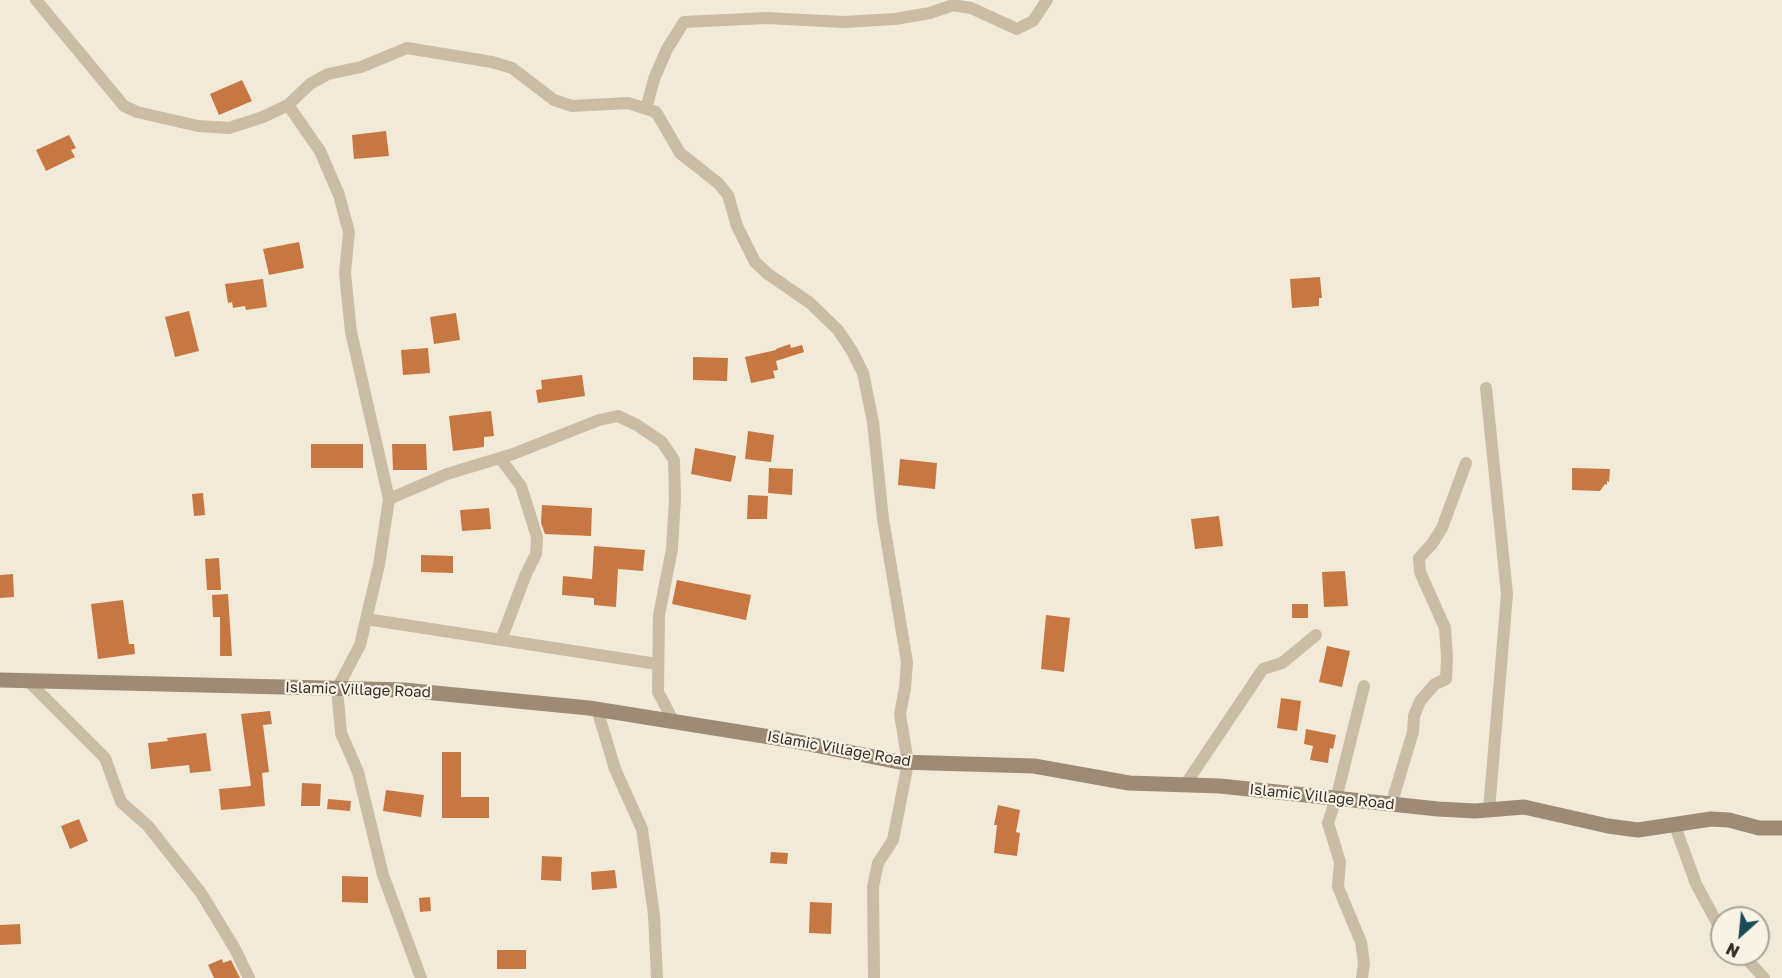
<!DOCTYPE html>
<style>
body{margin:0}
#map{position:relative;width:1782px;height:978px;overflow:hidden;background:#f2ead9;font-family:"Golos Text",sans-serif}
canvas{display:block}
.north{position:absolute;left:1710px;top:906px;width:60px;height:60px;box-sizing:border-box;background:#f9f3e5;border:2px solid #aba499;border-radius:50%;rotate:207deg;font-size:16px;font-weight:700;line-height:24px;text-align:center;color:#352d27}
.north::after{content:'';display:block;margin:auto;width:21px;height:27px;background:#1c4a57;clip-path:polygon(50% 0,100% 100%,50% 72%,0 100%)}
</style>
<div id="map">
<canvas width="1782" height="978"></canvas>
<div class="north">N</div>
</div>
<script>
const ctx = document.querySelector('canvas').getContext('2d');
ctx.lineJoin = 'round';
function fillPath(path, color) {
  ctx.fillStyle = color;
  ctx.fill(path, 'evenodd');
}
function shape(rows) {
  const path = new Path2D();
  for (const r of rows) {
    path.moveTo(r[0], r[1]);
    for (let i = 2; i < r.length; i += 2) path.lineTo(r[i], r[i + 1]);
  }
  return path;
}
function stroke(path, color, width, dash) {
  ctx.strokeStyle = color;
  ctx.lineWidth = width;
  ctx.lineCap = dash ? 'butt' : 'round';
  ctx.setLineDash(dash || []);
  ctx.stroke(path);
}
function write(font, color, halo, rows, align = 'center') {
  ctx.font = font + ' "Golos Text",sans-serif';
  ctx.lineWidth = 4.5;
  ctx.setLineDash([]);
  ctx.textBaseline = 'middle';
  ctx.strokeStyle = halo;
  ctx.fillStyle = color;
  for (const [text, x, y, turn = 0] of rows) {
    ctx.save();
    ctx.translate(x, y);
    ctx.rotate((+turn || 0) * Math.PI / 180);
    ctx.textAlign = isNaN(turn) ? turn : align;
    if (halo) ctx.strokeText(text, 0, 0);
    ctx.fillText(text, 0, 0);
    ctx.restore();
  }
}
const building = shape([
 [242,80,252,101,219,115,210,94],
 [386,131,389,156,354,159,352,135],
 [69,135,76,148,71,150,75,157,46,171,36,150],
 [299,242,304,268,269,275,263,249],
 [1320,277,1322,298,1319,298,1319,306,1292,308,1290,279],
 [263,279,267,307,246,310,245,306,233,308,232,302,228,303,225,284],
 [189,311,199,351,175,357,165,317],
 [456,313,460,340,434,344,430,317],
 [790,344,791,348,802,345,804,352,776,361,778,370,773,371,775,378,751,383,745,357,776,350,776,349],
 [428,348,430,373,403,375,401,350],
 [693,357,728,358,727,381,693,380],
 [582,375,585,396,538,403,536,390,542,389,541,380],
 [491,411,494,436,484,437,484,447,453,451,449,416],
 [748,431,774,435,771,462,745,459],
 [311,444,363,444,363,468,311,468],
 [392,444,426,444,427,470,393,470],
 [695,448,736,456,731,482,691,474],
 [900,459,937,463,935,489,898,485],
 [769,468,793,469,792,495,768,493],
 [1572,468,1610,469,1609,482,1607,481,1607,485,1605,484,1600,491,1572,490],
 [203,493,205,515,194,516,192,494],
 [748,495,768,496,767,519,747,519],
 [542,505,592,508,591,536,545,534,541,523],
 [489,508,491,529,462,531,460,510],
 [1219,516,1223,546,1195,549,1191,519],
 [594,546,645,550,643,571,618,569,616,607,594,605,594,598,562,595,563,576,592,579],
 [421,555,453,556,453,573,421,572],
 [219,558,221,590,207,590,205,559],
 [1345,571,1348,606,1324,607,1322,572],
 [13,574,14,597,0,598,0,575],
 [677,580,751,595,746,620,672,604],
 [228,594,232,656,220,656,220,617,213,617,212,595],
 [123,600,129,644,134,644,135,654,98,659,91,604],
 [1292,604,1308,604,1308,618,1292,618],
 [1046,615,1070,618,1064,672,1041,669],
 [1327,646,1350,651,1342,687,1319,682],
 [1281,698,1301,701,1297,731,1277,728],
 [270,711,272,724,263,725,269,772,262,773,265,806,221,810,219,789,251,786,241,714],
 [1306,729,1336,735,1333,749,1330,748,1328,763,1310,760,1313,746,1304,744],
 [206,733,211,771,190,773,189,765,151,769,148,743,168,741,167,738],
 [442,752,461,752,461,797,489,797,489,818,442,818],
 [302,783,321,784,320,806,301,806],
 [386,790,424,795,421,817,383,811],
 [328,799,351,801,350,811,327,809],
 [998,805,1020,810,1016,832,1020,833,1017,856,994,853,997,825,994,825],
 [79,819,88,841,70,849,61,826],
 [771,852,788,853,787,864,770,863],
 [542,856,562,857,561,881,541,880],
 [615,870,617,888,592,890,591,872],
 [342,876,368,877,368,903,342,902],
 [430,897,431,911,420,912,419,898],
 [810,902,832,903,831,934,809,933],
 [20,924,21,944,0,945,0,925],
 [497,950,526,950,526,969,497,969],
 [222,959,223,963,231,960,240,978,214,978,208,965]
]);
const street = shape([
 [36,0,124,106,137,112,198,126,229,128,263,117,288,105,310,84,328,74,361,67,407,48,492,62,512,68,554,100,572,106,628,103,656,112,680,153,718,183,728,195,737,226,755,262,768,274,810,303,838,330,852,351,863,373,873,422,883,519,907,662,905,688,900,714,908,763,893,840,878,863,873,887,874,978],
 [288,105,320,151,339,195,349,232,345,273,351,332,389,499,379,565,360,645,337,689,341,733,358,772,383,875,421,978],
 [646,109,654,79,667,49,684,22,767,18,843,22,895,19,930,13,953,5,971,8,1017,29,1033,21,1047,0],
 [1486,388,1507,594,1489,810],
 [500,458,521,486,537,537,536,554,526,574,501,640],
 [389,499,447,474,513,454,599,420,618,416,637,425,662,442,674,460,675,498,672,549,659,615,658,692,674,722],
 [366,619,657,664],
 [27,680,105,758,121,802,148,826,201,893,235,949,249,978],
 [597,709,615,769,642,829,654,915,657,978],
 [1185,785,1263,669,1282,663,1316,635],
 [1391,805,1413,732,1414,716,1420,701,1435,684,1446,679,1447,658,1445,628,1420,572,1419,558,1432,544,1442,528,1466,463],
 [1675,826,1696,884,1722,932],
 [1742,954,1764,978],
 [1362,978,1364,963,1361,942,1338,887,1340,862,1328,823,1336,799,1364,686]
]);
const secondary = shape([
 [0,680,404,690,589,708,789,740,899,762,1034,766,1129,783,1220,786,1438,809,1475,811,1524,807,1608,826,1638,830,1711,819,1729,820,1759,828,1782,828]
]);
const streetNames = [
 ["Islamic Village Road",358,690,2],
 ["Islamic Village Road",839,749,10],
 ["Islamic Village Road",1322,797,6]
];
fillPath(building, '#c77742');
stroke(street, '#cabca5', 12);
stroke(secondary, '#9d8b77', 15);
write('15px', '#352d27', '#f9f3e5', streetNames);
</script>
